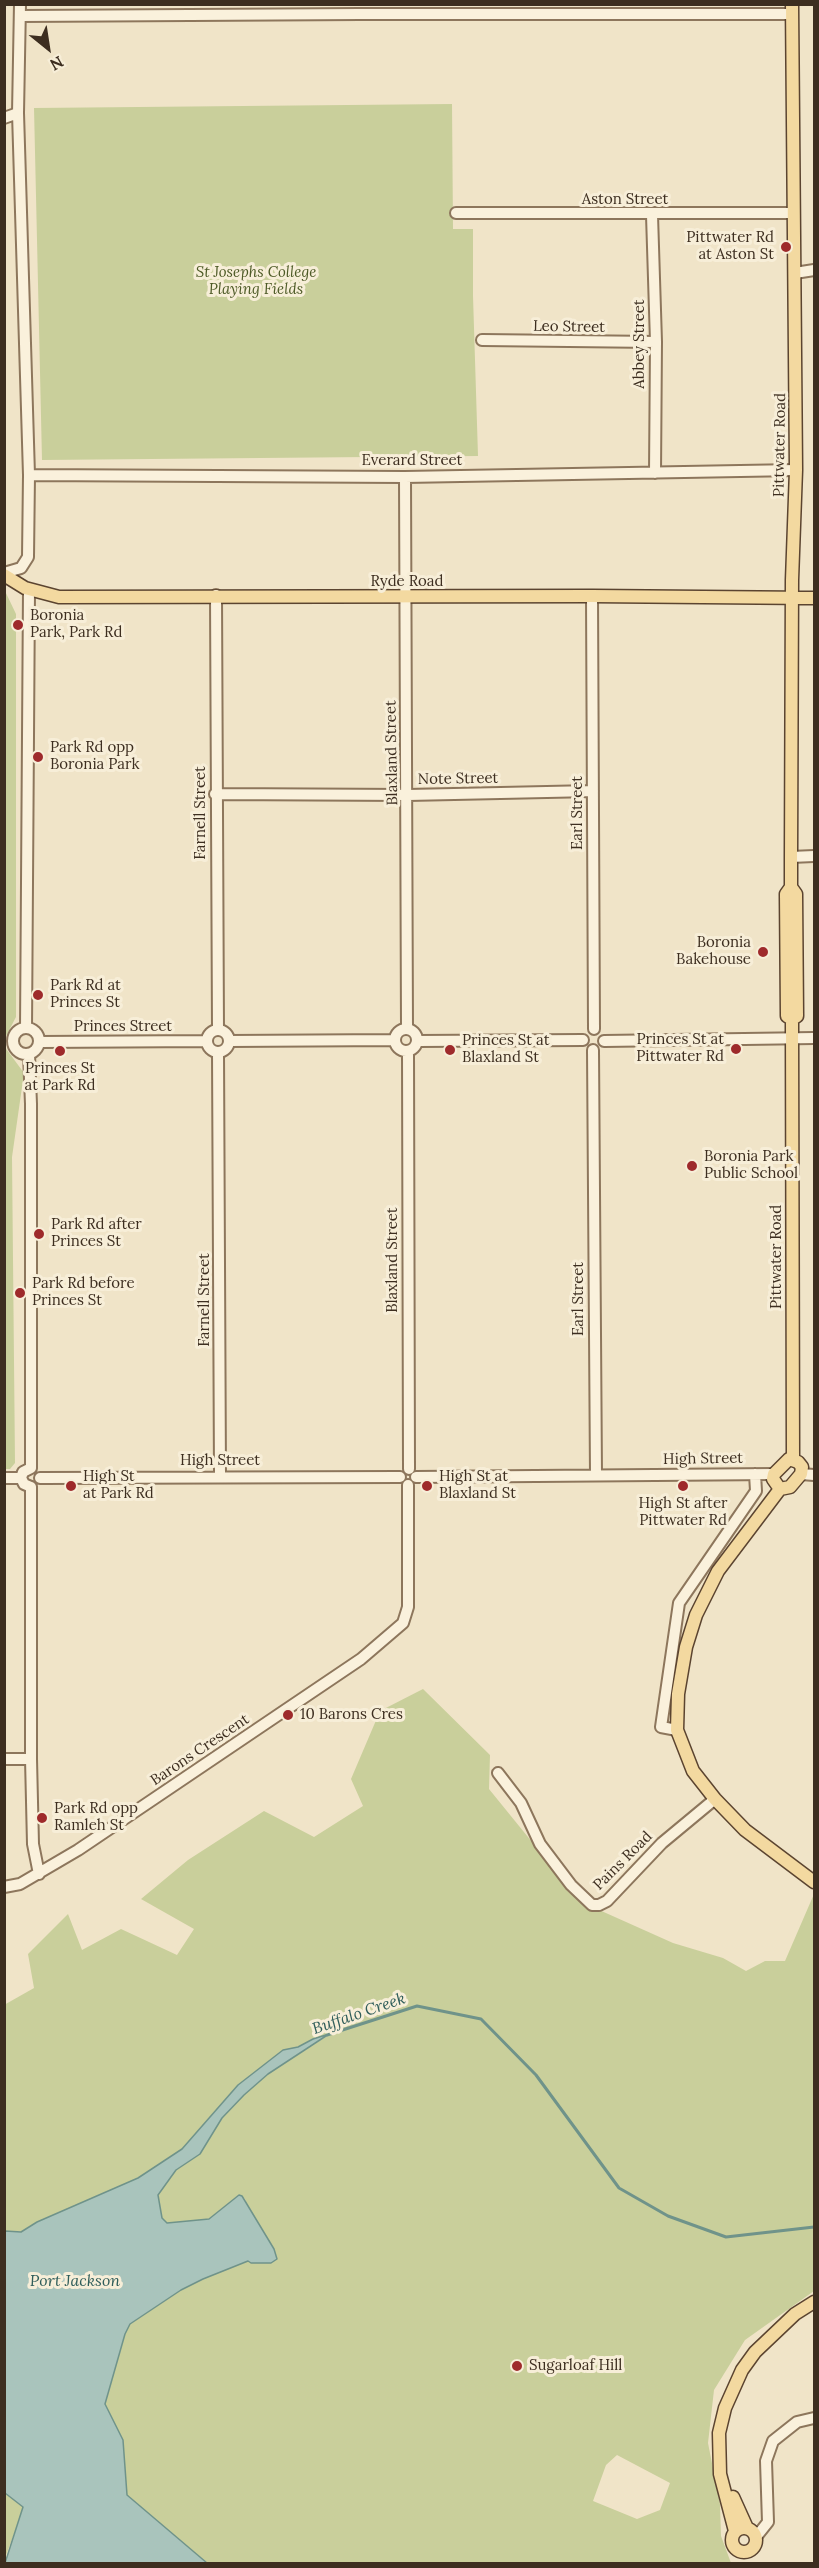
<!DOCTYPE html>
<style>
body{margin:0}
#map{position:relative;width:819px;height:2568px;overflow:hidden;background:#f0e4c8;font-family:Lora,serif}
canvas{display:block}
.frame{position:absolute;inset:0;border:6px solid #3d2e20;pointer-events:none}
.north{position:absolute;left:18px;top:18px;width:60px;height:60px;-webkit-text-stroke:4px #f7eed8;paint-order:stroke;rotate:150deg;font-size:16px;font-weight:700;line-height:24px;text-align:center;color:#3d2e20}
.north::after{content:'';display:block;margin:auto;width:21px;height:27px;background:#3d2e20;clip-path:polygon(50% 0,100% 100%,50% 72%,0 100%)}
</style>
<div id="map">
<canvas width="819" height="2568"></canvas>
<div class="frame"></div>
<div class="north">N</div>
</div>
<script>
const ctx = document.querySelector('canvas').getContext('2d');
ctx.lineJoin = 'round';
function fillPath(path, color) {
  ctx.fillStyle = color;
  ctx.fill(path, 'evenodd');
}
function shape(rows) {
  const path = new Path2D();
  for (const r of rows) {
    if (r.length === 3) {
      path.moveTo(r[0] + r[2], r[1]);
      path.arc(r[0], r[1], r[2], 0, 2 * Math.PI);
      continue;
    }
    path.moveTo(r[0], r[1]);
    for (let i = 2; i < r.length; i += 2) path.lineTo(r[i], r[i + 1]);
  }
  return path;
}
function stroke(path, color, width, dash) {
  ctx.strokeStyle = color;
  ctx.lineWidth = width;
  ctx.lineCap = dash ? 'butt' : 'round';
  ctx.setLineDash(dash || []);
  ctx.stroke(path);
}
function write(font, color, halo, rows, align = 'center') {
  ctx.font = font + ' Lora,serif';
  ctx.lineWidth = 6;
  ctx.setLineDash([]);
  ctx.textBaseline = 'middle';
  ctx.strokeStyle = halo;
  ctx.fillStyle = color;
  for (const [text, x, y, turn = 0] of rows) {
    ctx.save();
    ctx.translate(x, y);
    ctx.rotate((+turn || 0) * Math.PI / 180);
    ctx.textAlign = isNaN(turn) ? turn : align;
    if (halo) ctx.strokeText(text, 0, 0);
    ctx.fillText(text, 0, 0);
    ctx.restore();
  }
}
const green = shape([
 [452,104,453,229,473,229,473,296,478,456,42,460,34,108],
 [5,591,16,614,16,1017,5,1038],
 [4,1046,24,1073,12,1157,15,1463,10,1469,4,1469],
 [423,1689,490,1755,489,1789,545,1858,597,1909,673,1943,723,1958,746,1971,765,1961,785,1961,814,1894,814,2291,745,2340,714,2390,708,2443,720,2504,721,2536,731,2563,207,2563,127,2495,123,2440,105,2404,125,2334,130,2324,181,2290,203,2279,248,2261,251,2263,271,2263,277,2259,274,2249,247,2206,245,2199,239,2195,209,2219,167,2223,162,2218,158,2194,176,2170,200,2154,222,2118,244,2095,268,2074,327,2036,313,2039,298,2047,283,2050,238,2085,182,2149,138,2178,37,2222,21,2232,4,2231,4,2005,34,1988,28,1954,68,1914,82,1950,121,1929,177,1955,194,1929,141,1899,188,1860,264,1811,314,1837,363,1806,351,1779,380,1711],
 [617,2455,670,2483,660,2510,637,2519,593,2501,606,2465],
 [5,2493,24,2507,5,2558]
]);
const water = shape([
 [329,2034,268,2074,244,2095,222,2118,200,2154,176,2170,158,2195,162,2218,167,2223,209,2219,239,2195,242,2196,274,2249,277,2259,271,2263,251,2263,248,2261,203,2279,181,2290,130,2324,125,2334,105,2404,123,2440,127,2495,207,2563,5,2563,23,2507,5,2493,5,2231,21,2232,37,2222,138,2178,182,2149,238,2085,283,2050,298,2047,313,2039,329,2034]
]);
const stream = shape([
 [327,2035,417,2006,481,2019,536,2075,619,2188,668,2216,726,2237,814,2227]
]);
const minor = shape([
 [20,16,360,14,792,14],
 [4,118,18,113],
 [456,213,794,213],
 [652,215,656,342,655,473],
 [795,273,814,270],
 [482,340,656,342],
 [29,475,405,477,796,470],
 [405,477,407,1028],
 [4,573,21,568,28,557,29,475,18,113,20,4],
 [216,595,218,1030],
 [592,596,594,1029],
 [215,794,408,795,593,791],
 [791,857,814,856],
 [26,1041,13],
 [26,1028,29,590],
 [406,1040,11],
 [218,1041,11],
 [229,1041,395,1040],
 [418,1041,583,1040],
 [604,1041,814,1038],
 [40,1042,207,1041],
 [593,1050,596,1475],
 [408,1051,409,1469],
 [218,1052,220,1476],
 [29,1054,31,1104,31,1468],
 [801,1474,814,1475],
 [416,1477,774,1474],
 [4,1478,21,1478],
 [40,1478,400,1477],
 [31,1487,31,1759,33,1844,39,1874],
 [31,1487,24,1484,21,1478,23,1472,31,1468],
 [677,1730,661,1727,679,1603,756,1491,755,1474],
 [4,1759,31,1759],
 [498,1773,521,1803,540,1844,571,1885,592,1905,599,1905,607,1901,662,1843,715,1799],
 [4,1887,20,1884,78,1850,361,1659,403,1623,408,1607,408,1485],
 [756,2537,768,2522,766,2461,773,2441,797,2422,814,2418]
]);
const major = shape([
 [792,4,796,470,792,580,791,857,791,887,796,894,797,1016,792,1019],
 [4,575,25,588,59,597,592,596,814,598],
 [791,887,786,894,787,1016,792,1019,792,1024,793,1460],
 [789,1459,798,1462,802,1467,801,1474,790,1487,780,1489,773,1479,774,1474,789,1459],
 [780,1489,718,1571,696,1615,686,1647,678,1694,677,1730,693,1771,715,1799,745,1830,814,1882],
 [733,2497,747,2528],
 [744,2540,12],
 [735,2531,720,2474,719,2433,725,2408,742,2370,755,2352,795,2314,814,2302]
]);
const markers = [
 [786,247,6,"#9e2a2b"],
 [18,625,6,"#9e2a2b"],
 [38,757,6,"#9e2a2b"],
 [763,952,6,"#9e2a2b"],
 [38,995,6,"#9e2a2b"],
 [736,1049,6,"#9e2a2b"],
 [450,1050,6,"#9e2a2b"],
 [60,1051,6,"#9e2a2b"],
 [692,1166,6,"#9e2a2b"],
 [39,1234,6,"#9e2a2b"],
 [20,1293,6,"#9e2a2b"],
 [71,1486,6,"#9e2a2b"],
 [427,1486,6,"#9e2a2b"],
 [683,1486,6,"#9e2a2b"],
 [288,1715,6,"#9e2a2b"],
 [42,1818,6,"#9e2a2b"],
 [517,2366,6,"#9e2a2b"]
];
const streetNames = [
 ["Aston Street",625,200],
 ["Leo Street",569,327,1],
 ["Abbey Street",640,344,-90],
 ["Pittwater Road",780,445,-89],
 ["Everard Street",412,461],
 ["Ryde Road",407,582],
 ["Blaxland Street",392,753,-91],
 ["Note Street",458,779,-1],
 ["Farnell Street",201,813,-90],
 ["Earl Street",578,813,-90],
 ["Princes Street",123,1027],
 ["Pittwater Road",777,1257,-90],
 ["Blaxland Street",393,1260,-90],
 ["Earl Street",579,1299,-90],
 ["Farnell Street",205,1300,-90],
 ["High Street",703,1459,-1],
 ["High Street",220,1461],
 ["Barons Crescent",200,1750,-34],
 ["Pains Road",623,1861,-45]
];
const poiNames = [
 ["Pittwater Rd",774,238,"right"],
 ["at Aston St",774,255,"right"],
 ["Boronia",30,616],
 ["Park, Park Rd",30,633],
 ["Park Rd opp",50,748],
 ["Boronia Park",50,765],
 ["Boronia",751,943,"right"],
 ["Bakehouse",751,960,"right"],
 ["Park Rd at",50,986],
 ["Princes St",50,1003],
 ["Princes St at",724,1040,"right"],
 ["Pittwater Rd",724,1057,"right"],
 ["Princes St at",462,1041],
 ["Blaxland St",462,1058],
 ["Princes St",60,1069,"center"],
 ["at Park Rd",60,1086,"center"],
 ["Boronia Park",704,1157],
 ["Public School",704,1174],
 ["Park Rd after",51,1225],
 ["Princes St",51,1242],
 ["Park Rd before",32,1284],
 ["Princes St",32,1301],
 ["High St",83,1477],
 ["at Park Rd",83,1494],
 ["High St at",439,1477],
 ["Blaxland St",439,1494],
 ["High St after",683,1504,"center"],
 ["Pittwater Rd",683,1521,"center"],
 ["10 Barons Cres",300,1715],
 ["Park Rd opp",54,1809],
 ["Ramleh St",54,1826],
 ["Sugarloaf Hill",529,2366]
];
const parkNames = [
 ["St Josephs College",256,273],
 ["Playing Fields",256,290]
];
const waterNames = [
 ["Buffalo Creek",359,2014,-19],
 ["Port Jackson",75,2281]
];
fillPath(green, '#c9cf9b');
fillPath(water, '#a9c4bc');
stroke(water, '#6f938a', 1.5);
stroke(stream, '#6f938a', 3);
stroke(minor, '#8d765c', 14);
stroke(major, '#5b4430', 15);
stroke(minor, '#faf1dc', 10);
stroke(major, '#f3d9a0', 12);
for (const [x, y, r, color] of markers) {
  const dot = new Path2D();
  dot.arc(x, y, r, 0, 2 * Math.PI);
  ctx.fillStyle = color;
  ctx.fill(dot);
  stroke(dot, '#f7eed8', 2);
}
write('15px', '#3d2e20', '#f7eed8', streetNames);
write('15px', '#3d2e20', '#f7eed8', poiNames, 'left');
write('italic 15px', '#4d5a26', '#f7eed8', parkNames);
write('italic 16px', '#2f5d5a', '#f7eed8', waterNames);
</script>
